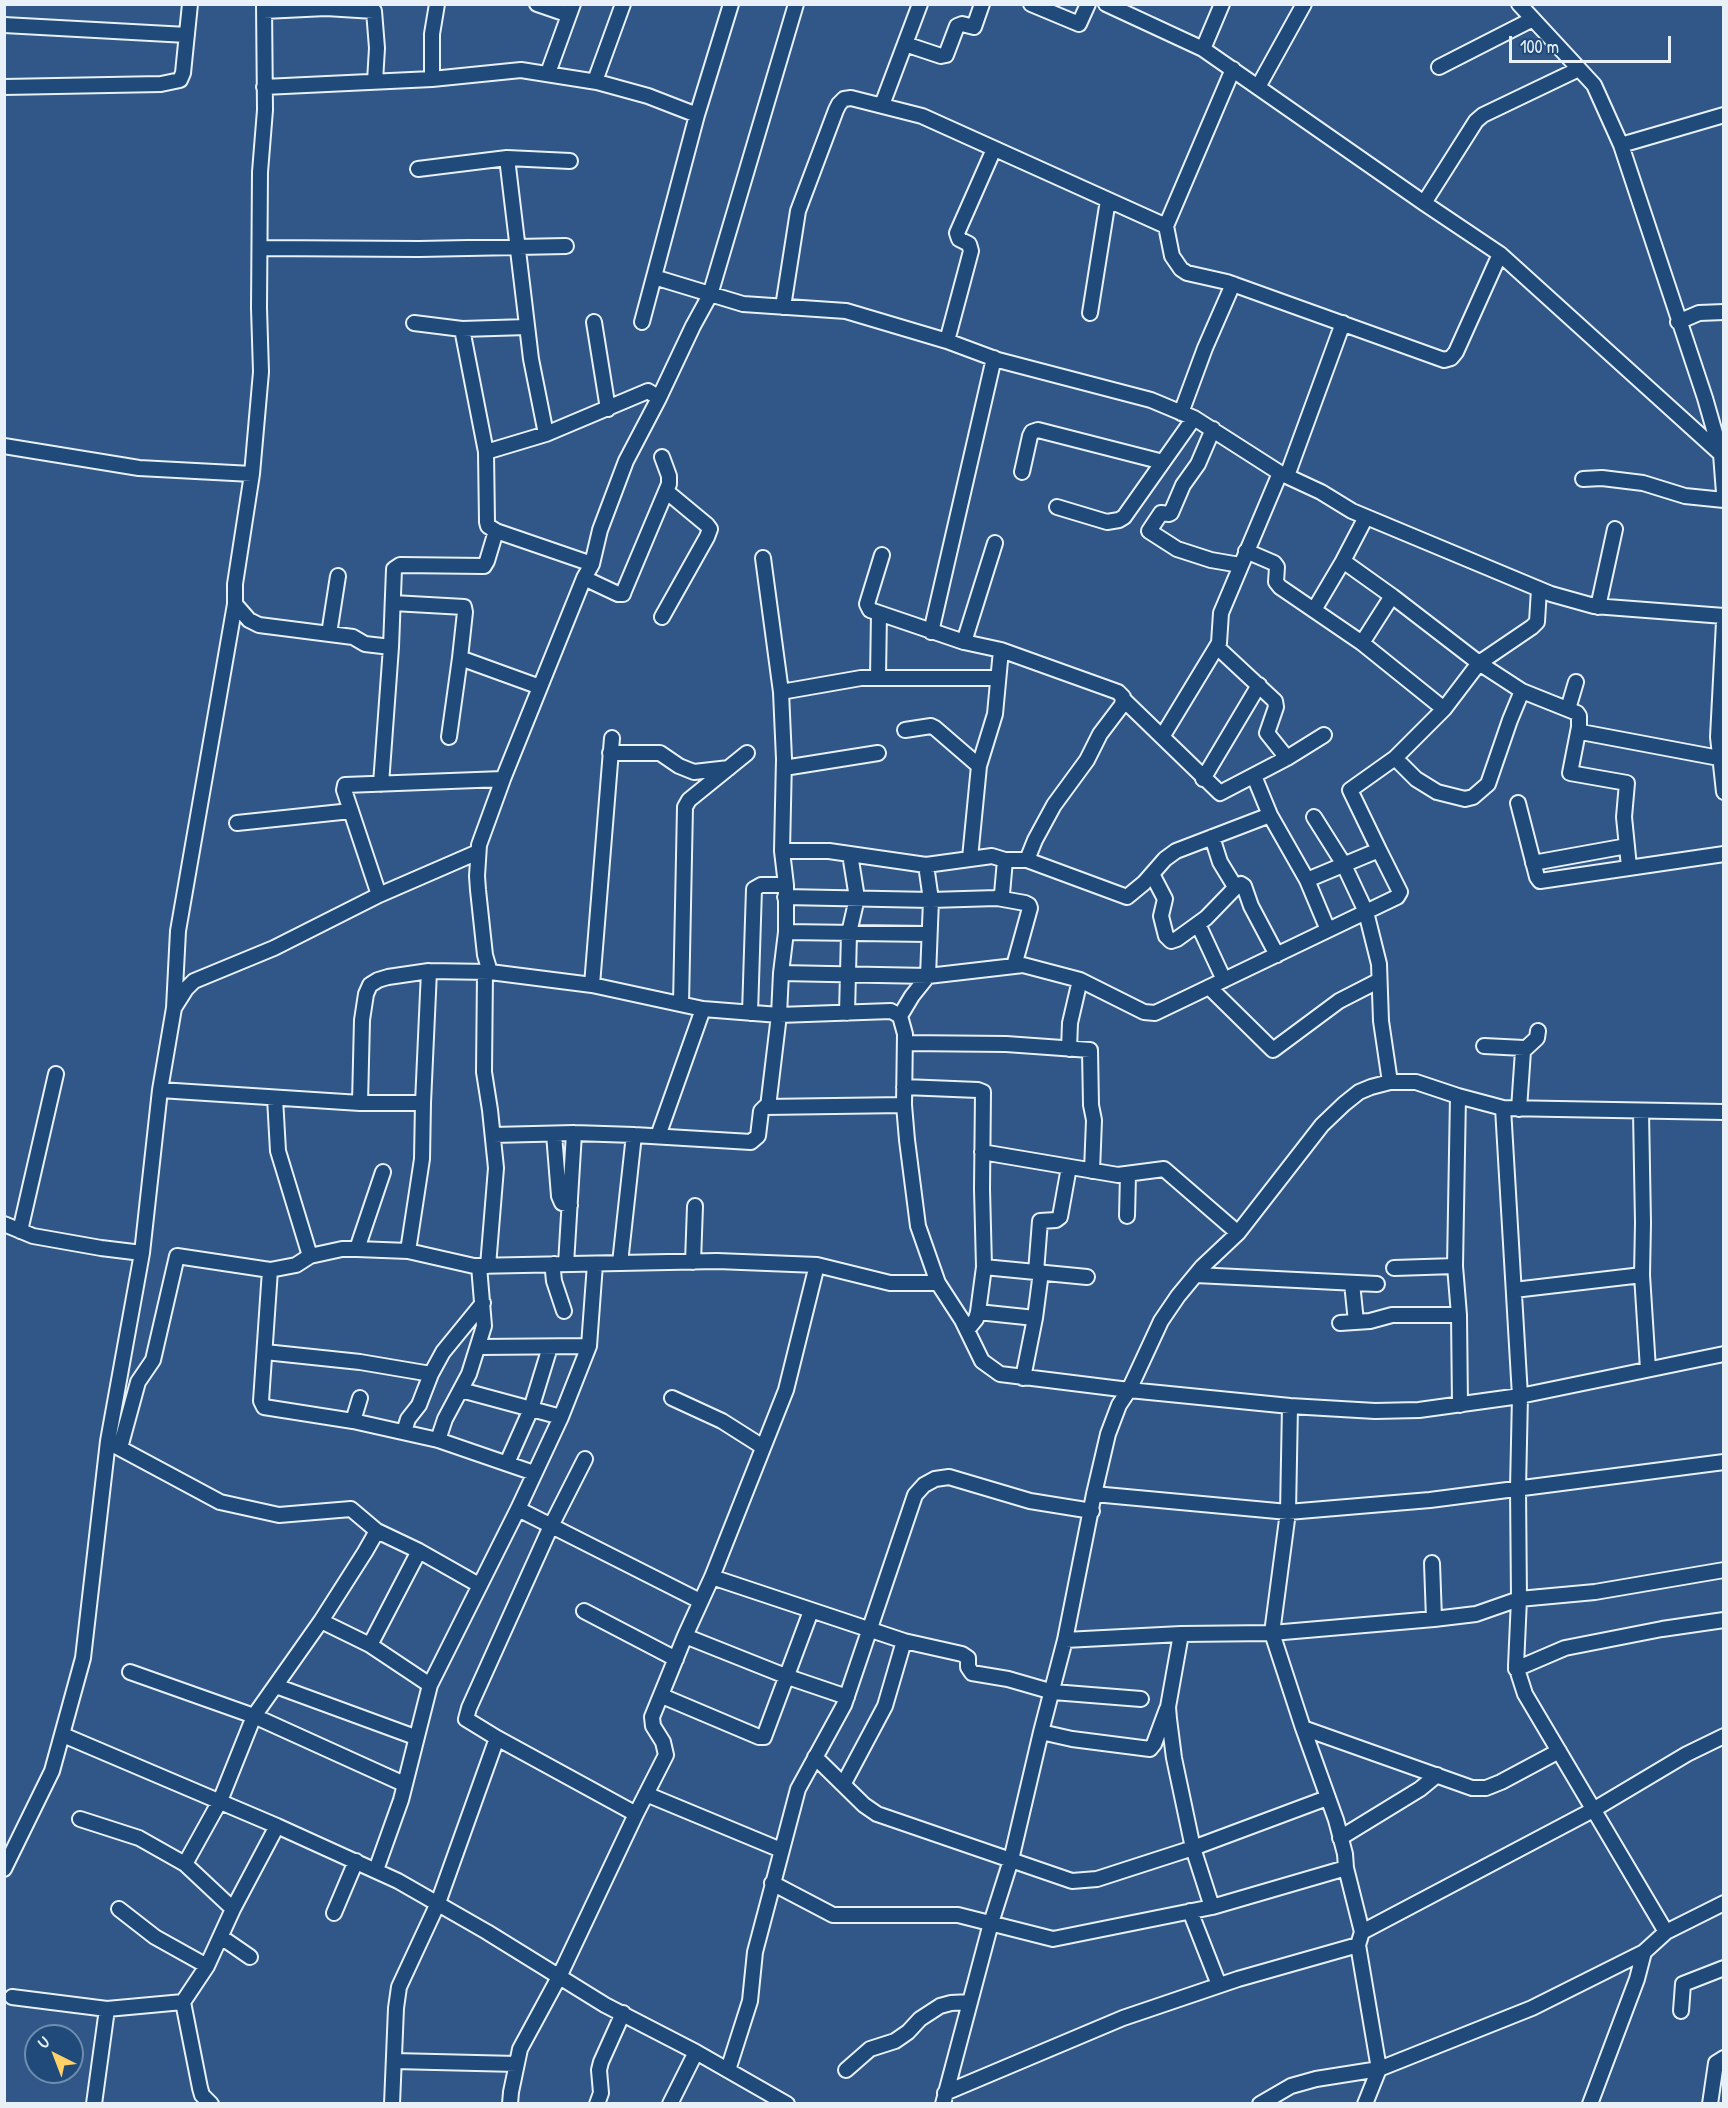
<!DOCTYPE html>
<style>
body{margin:0}
#map{position:relative;width:1728px;height:2108px;overflow:hidden;background:#305787;font-family:"Patrick Hand",sans-serif}
canvas{display:block}
.frame{position:absolute;inset:0;border:6px solid #e8f1f8;pointer-events:none}
.north{position:absolute;left:24px;top:2024px;width:60px;height:60px;box-sizing:border-box;background:#1f4a7a;border:2px solid #6f8dac;border-radius:50%;rotate:318deg;font-size:16px;font-weight:700;line-height:24px;text-align:center;color:#e8f1f8}
.north::after{content:'';display:block;margin:auto;width:21px;height:27px;background:#ffd166;clip-path:polygon(50% 0,100% 100%,50% 72%,0 100%)}
.scale{position:absolute;left:1509px;top:36px;width:162px;height:27px;box-sizing:border-box;border:3px solid #e8f1f8;border-top:0;padding-left:8px;font-size:18px;line-height:21px;white-space:nowrap;color:#e8f1f8;-webkit-text-stroke:4px #1f4a7a;paint-order:stroke}
</style>
<div id="map">
<canvas width="1728" height="2108"></canvas>
<div class="frame"></div>
<div class="north">U</div>
<div class="scale">100 m</div>
</div>
<script>
const ctx = document.querySelector('canvas').getContext('2d');
ctx.lineJoin = 'round';
function shape(rows) {
  const path = new Path2D();
  for (const r of rows) {
    path.moveTo(r[0], r[1]);
    for (let i = 2; i < r.length; i += 2) path.lineTo(r[i], r[i + 1]);
  }
  return path;
}
function stroke(path, color, width, dash) {
  ctx.strokeStyle = color;
  ctx.lineWidth = width;
  ctx.lineCap = dash ? 'butt' : 'round';
  ctx.setLineDash(dash || []);
  ctx.stroke(path);
}
const minor = shape([
 [537,4,569,15],
 [796,4,710,295,693,326,659,398,626,461,600,530,592,564,584,578,503,779,479,845,477,876,478,890,485,955,490,972,592,985,703,1009,779,1015,891,1011,900,1016,905,1034,904,1105,907,1140,918,1226,938,1283,962,1320,982,1361,1000,1374,1129,1390,1290,1406,1375,1411,1419,1410,1520,1396,1724,1354],
 [1031,4,1079,24,1088,4],
 [1106,4,1203,49,1424,203,1500,254,1721,454,1724,455],
 [1519,4,1594,85,1621,145,1705,398,1721,454,1724,493],
 [264,11,326,8,374,11,377,48,375,81],
 [4,25,187,35],
 [905,44,941,56,946,55,957,26,962,24,974,27,982,4],
 [1203,49,1222,4],
 [1439,67,1533,19],
 [1233,69,1166,226,1172,256,1181,269,1187,273,1227,282,1444,360,1451,358,1456,352,1500,254],
 [548,73,573,4],
 [432,79,432,34,437,4],
 [595,81,623,4],
 [4,87,161,84,180,80,183,73,190,4],
 [264,87,432,79,521,70,597,82,648,96,697,115],
 [1258,87,1304,4],
 [882,105,920,4],
 [1621,145,1724,115],
 [507,158,531,359,546,434],
 [418,169,507,158,570,161],
 [1424,203,1476,121,1483,115,1579,69],
 [261,248,419,249,566,246],
 [654,277,743,304,846,311,947,341,998,360,1151,400,1194,418,1280,473,1321,492,1352,511,1551,594,1594,606,1724,616],
 [783,307,798,211,836,110,839,104,844,99,851,98,922,116,1166,226],
 [1090,313,1108,200],
 [594,322,608,409],
 [642,322,697,115,731,4],
 [1678,322,1699,313,1724,312],
 [414,323,462,329],
 [947,341,971,251,969,244,959,239,957,233,994,149],
 [1181,413,1205,348,1233,284],
 [1213,429,1198,464,1183,485,1171,513,1169,514,1161,513,1149,531,1177,549,1211,560,1240,565],
 [4,446,139,468,252,474],
 [486,452,462,329,527,327],
 [1022,472,1030,436,1032,432,1038,430,1163,462],
 [1287,476,1343,323],
 [1583,479,1602,478,1643,483,1685,496,1724,500],
 [1057,507,1107,522,1119,520,1124,517,1194,418],
 [1246,551,1274,563,1277,567,1276,582,1280,587,1362,643,1444,709],
 [882,555,867,604,870,610,964,642,1001,650,1118,692,1123,697,1122,705,1100,734,1087,760,1054,805,1035,840,1027,860],
 [763,558,781,692,784,759,782,851,786,885,786,932,781,973,779,1015,768,1107],
 [1343,561,1392,596,1479,663,1522,691,1577,713,1579,716,1579,727,1581,732,1719,758],
 [592,564,496,531,488,526,487,522,486,452,546,434,648,391,659,398],
 [584,578,618,594,623,594,624,591,669,484,669,476,662,457],
 [393,603,464,607,465,612,460,658,540,687],
 [235,604,249,620,259,625,353,637,365,644,391,647],
 [1598,607,1615,529],
 [1314,610,1343,561,1366,517],
 [662,617,707,537,710,529,707,525,666,491],
 [1724,622,1718,737,1724,792],
 [931,632,994,358],
 [329,634,338,576],
 [964,642,995,543],
 [1362,643,1392,596],
 [1217,647,1275,701,1276,707,1267,733,1287,758],
 [878,677,879,613],
 [781,692,861,678,998,678],
 [1124,700,1220,793,1287,758,1324,735],
 [1568,709,1576,682],
 [1579,727,1570,773,1627,783,1624,817,1629,867],
 [905,730,931,726,935,728,979,766],
 [449,737,460,658],
 [1162,737,1219,643,1221,613,1280,473],
 [610,753,660,753,679,766,694,772,729,768],
 [1395,758,1416,779,1437,792,1465,799,1473,797,1488,784,1510,720,1522,691],
 [784,768,878,753],
 [1254,776,1270,815,1307,880,1328,930],
 [1203,779,1259,685],
 [381,784,391,647,394,569,400,565,484,566,487,561,496,531],
 [1518,803,1537,877,1540,881,1724,854],
 [1314,817,1343,863,1366,912,1379,964,1381,1021,1390,1082],
 [237,823,351,811],
 [1212,837,1220,862,1234,885,1236,887,1241,884,1244,886,1251,906,1277,955],
 [1379,850,1350,790,1395,758,1444,709,1479,663,1532,627,1537,622,1539,589],
 [782,851,829,851,926,865,992,856,1005,860,1027,860,1127,897,1144,883,1165,859,1176,851,1270,815],
 [970,858,979,766,995,714,1001,650],
 [1533,863,1627,846],
 [1152,874,1165,899,1161,916,1166,936,1171,941,1177,939,1206,918,1236,887],
 [379,895,344,790,345,785,503,779],
 [785,897,931,900,997,898,1025,903,1029,905,1030,908,1014,966],
 [997,898,1002,894,1005,860],
 [1198,924,1224,980],
 [786,932,928,934],
 [485,973,484,1072,490,1110,496,1168,488,1266],
 [781,973,928,976,1023,965,1080,980,1144,1012,1155,1013,1397,897,1400,892,1379,850,1307,880],
 [592,985,612,738],
 [1209,987,1273,1050,1339,1001,1378,981],
 [681,1004,685,807,689,800,747,753],
 [174,1008,186,989,194,981,274,948,379,895,478,852],
 [750,1013,754,889,761,885,786,885],
 [847,1013,849,933,857,898,850,854],
 [900,1016,912,996,928,976,931,900,926,865],
 [905,1043,1006,1044,1090,1050,1091,1105,1094,1120,1092,1171],
 [1484,1046,1524,1048],
 [1069,1049,1070,1023,1080,980],
 [904,1087,978,1090,983,1092,982,1189,984,1267,978,1312,976,1319,967,1330],
 [160,1090,360,1103,423,1103,429,971],
 [1458,1096,1455,1266,1459,1315,1460,1405],
 [360,1103,362,1020,366,994,370,985,378,980,388,977,429,971,490,972],
 [1503,1108,1520,1396,1518,1488,1519,1599,1516,1666,1525,1694,1666,1932,1644,1952,1637,1979,1590,2104],
 [1519,1109,1523,1051,1537,1038,1538,1031],
 [1641,1112,1643,1223,1642,1275,1648,1369],
 [554,1134,559,1196,562,1203,570,1205],
 [493,1135,574,1133,634,1135,751,1142,758,1136,761,1111,765,1107,904,1105],
 [658,1136,703,1009],
 [982,1152,1118,1175,1164,1169,1238,1233],
 [1127,1216,1128,1175],
 [4,1224,33,1236,101,1248,142,1253],
 [20,1231,56,1074],
 [357,1249,383,1172],
 [408,1251,422,1159,423,1103],
 [310,1256,342,1249,357,1249,408,1251,474,1266,717,1261,817,1265,890,1283,938,1283],
 [693,1262,695,1206],
 [620,1263,634,1135],
 [554,1264,553,1271,554,1281,564,1311],
 [566,1264,574,1133],
 [984,1267,1087,1277],
 [1394,1268,1455,1266],
 [270,1270,261,1401,264,1407,353,1421,438,1440,534,1473],
 [1036,1272,1040,1221,1056,1220,1060,1217,1069,1167],
 [1196,1275,1377,1284],
 [1352,1283,1356,1322],
 [1514,1290,1642,1275],
 [978,1312,1035,1318,1023,1378],
 [1035,1318,1041,1272],
 [1340,1323,1370,1321,1392,1315,1459,1315],
 [479,1347,589,1346],
 [265,1352,360,1362,431,1374,443,1352,483,1303],
 [461,1390,561,1417],
 [672,1398,722,1421,763,1447],
 [1290,1406,1288,1512,1272,1633,1303,1728,1336,1820,1345,1854,1346,1868,1362,1932,1358,1945,1379,2069,1365,2104],
 [353,1421,360,1398],
 [404,1432,408,1419,419,1405,431,1374],
 [438,1440,445,1419,469,1374,484,1326,479,1266],
 [112,1444,220,1502,279,1515,351,1509,377,1531,419,1551,479,1585],
 [120,1448,138,1382,153,1360,177,1256,270,1270,296,1265,310,1256,278,1151,275,1098],
 [585,1459,551,1526,469,1708,466,1719,497,1738,636,1814],
 [507,1463,531,1409,550,1347],
 [1094,1494,1288,1512,1430,1500,1724,1462],
 [518,1509,700,1601],
 [1432,1563,1434,1619],
 [712,1577,904,1641,962,1654,968,1658,968,1667,972,1673,1008,1679,1053,1692,1141,1699],
 [584,1611,676,1659],
 [321,1621,370,1645,430,1685],
 [1181,1634,1168,1707,1169,1719,1174,1758,1193,1848,1212,1907],
 [685,1636,788,1677,847,1697],
 [1065,1640,1181,1634,1272,1633,1434,1619,1476,1614,1519,1599,1595,1592,1724,1570],
 [370,1645,419,1551],
 [1516,1669,1565,1648,1662,1629,1724,1620],
 [130,1672,254,1716,404,1784],
 [276,1686,415,1737],
 [662,1696,759,1737,764,1737,811,1611],
 [1303,1728,1472,1788,1486,1788,1501,1782,1559,1751],
 [1041,1732,1072,1739,1150,1749,1154,1744,1167,1709],
 [63,1735,277,1826,398,1881,487,1932,605,2005,696,2052,787,2104],
 [815,1757,864,1805,877,1814,1072,1881,1097,1879,1193,1848,1327,1798],
 [844,1783,885,1706,904,1641],
 [646,1794,781,1850],
 [80,1819,139,1838,185,1864,233,1909],
 [1340,1838,1420,1789,1437,1775],
 [185,1864,220,1801,254,1716,321,1621,365,1552,377,1531],
 [4,1869,52,1771,83,1658,108,1441,142,1253,160,1090,174,1008,178,931,235,604,235,584,252,474,261,372,259,308,260,172,265,110,264,4],
 [376,1870,401,1800,430,1685,518,1509,561,1417,589,1346,595,1264],
 [772,1883,833,1915,958,1915,1053,1939,1212,1907,1346,1868],
 [119,1909,155,1937,207,1966],
 [1190,1911,1219,1985],
 [334,1913,356,1861],
 [1362,1932,1593,1810,1687,1754,1724,1736],
 [1666,1932,1724,1903],
 [221,1937,250,1957],
 [12,1997,107,2009,183,2002,207,1966,233,1909,277,1826],
 [183,2002,200,2088,202,2095,211,2104],
 [1681,2011,1683,1984,1724,1968],
 [394,2061,517,2064],
 [728,2070,750,2001,755,1952,798,1789,844,1705,915,1495,924,1485,935,1479,949,1477,1030,1501,1092,1511],
 [846,2070,870,2049,895,2041,908,2032,920,2019,940,2006,951,2003,970,2002],
 [945,2093,1123,2018,1238,1979,1358,1945],
 [94,2104,107,2009],
 [392,2104,396,2008,399,1987,438,1903,497,1738],
 [510,2104,511,2092,520,2049,559,1977,636,1814,666,1755,663,1742,653,1726,652,1717,685,1636,712,1577,786,1390,817,1265],
 [597,2104,601,2093,599,2070,601,2062,623,2013],
 [670,2104,696,2052],
 [943,2104,991,1923,1011,1860,1041,1732,1065,1640,1094,1494,1108,1434,1119,1405,1129,1390,1161,1321,1178,1296,1202,1267,1238,1233,1322,1125,1344,1104,1359,1092,1371,1087,1390,1082,1416,1082,1458,1096,1503,1108,1724,1112],
 [1260,2104,1291,2086,1316,2079,1379,2069,1532,2008,1644,1952],
 [1710,2104,1716,2063,1724,2058]
]);
stroke(minor, '#e8f1f8', 18);
stroke(minor, '#1f4a7a', 14);
</script>
